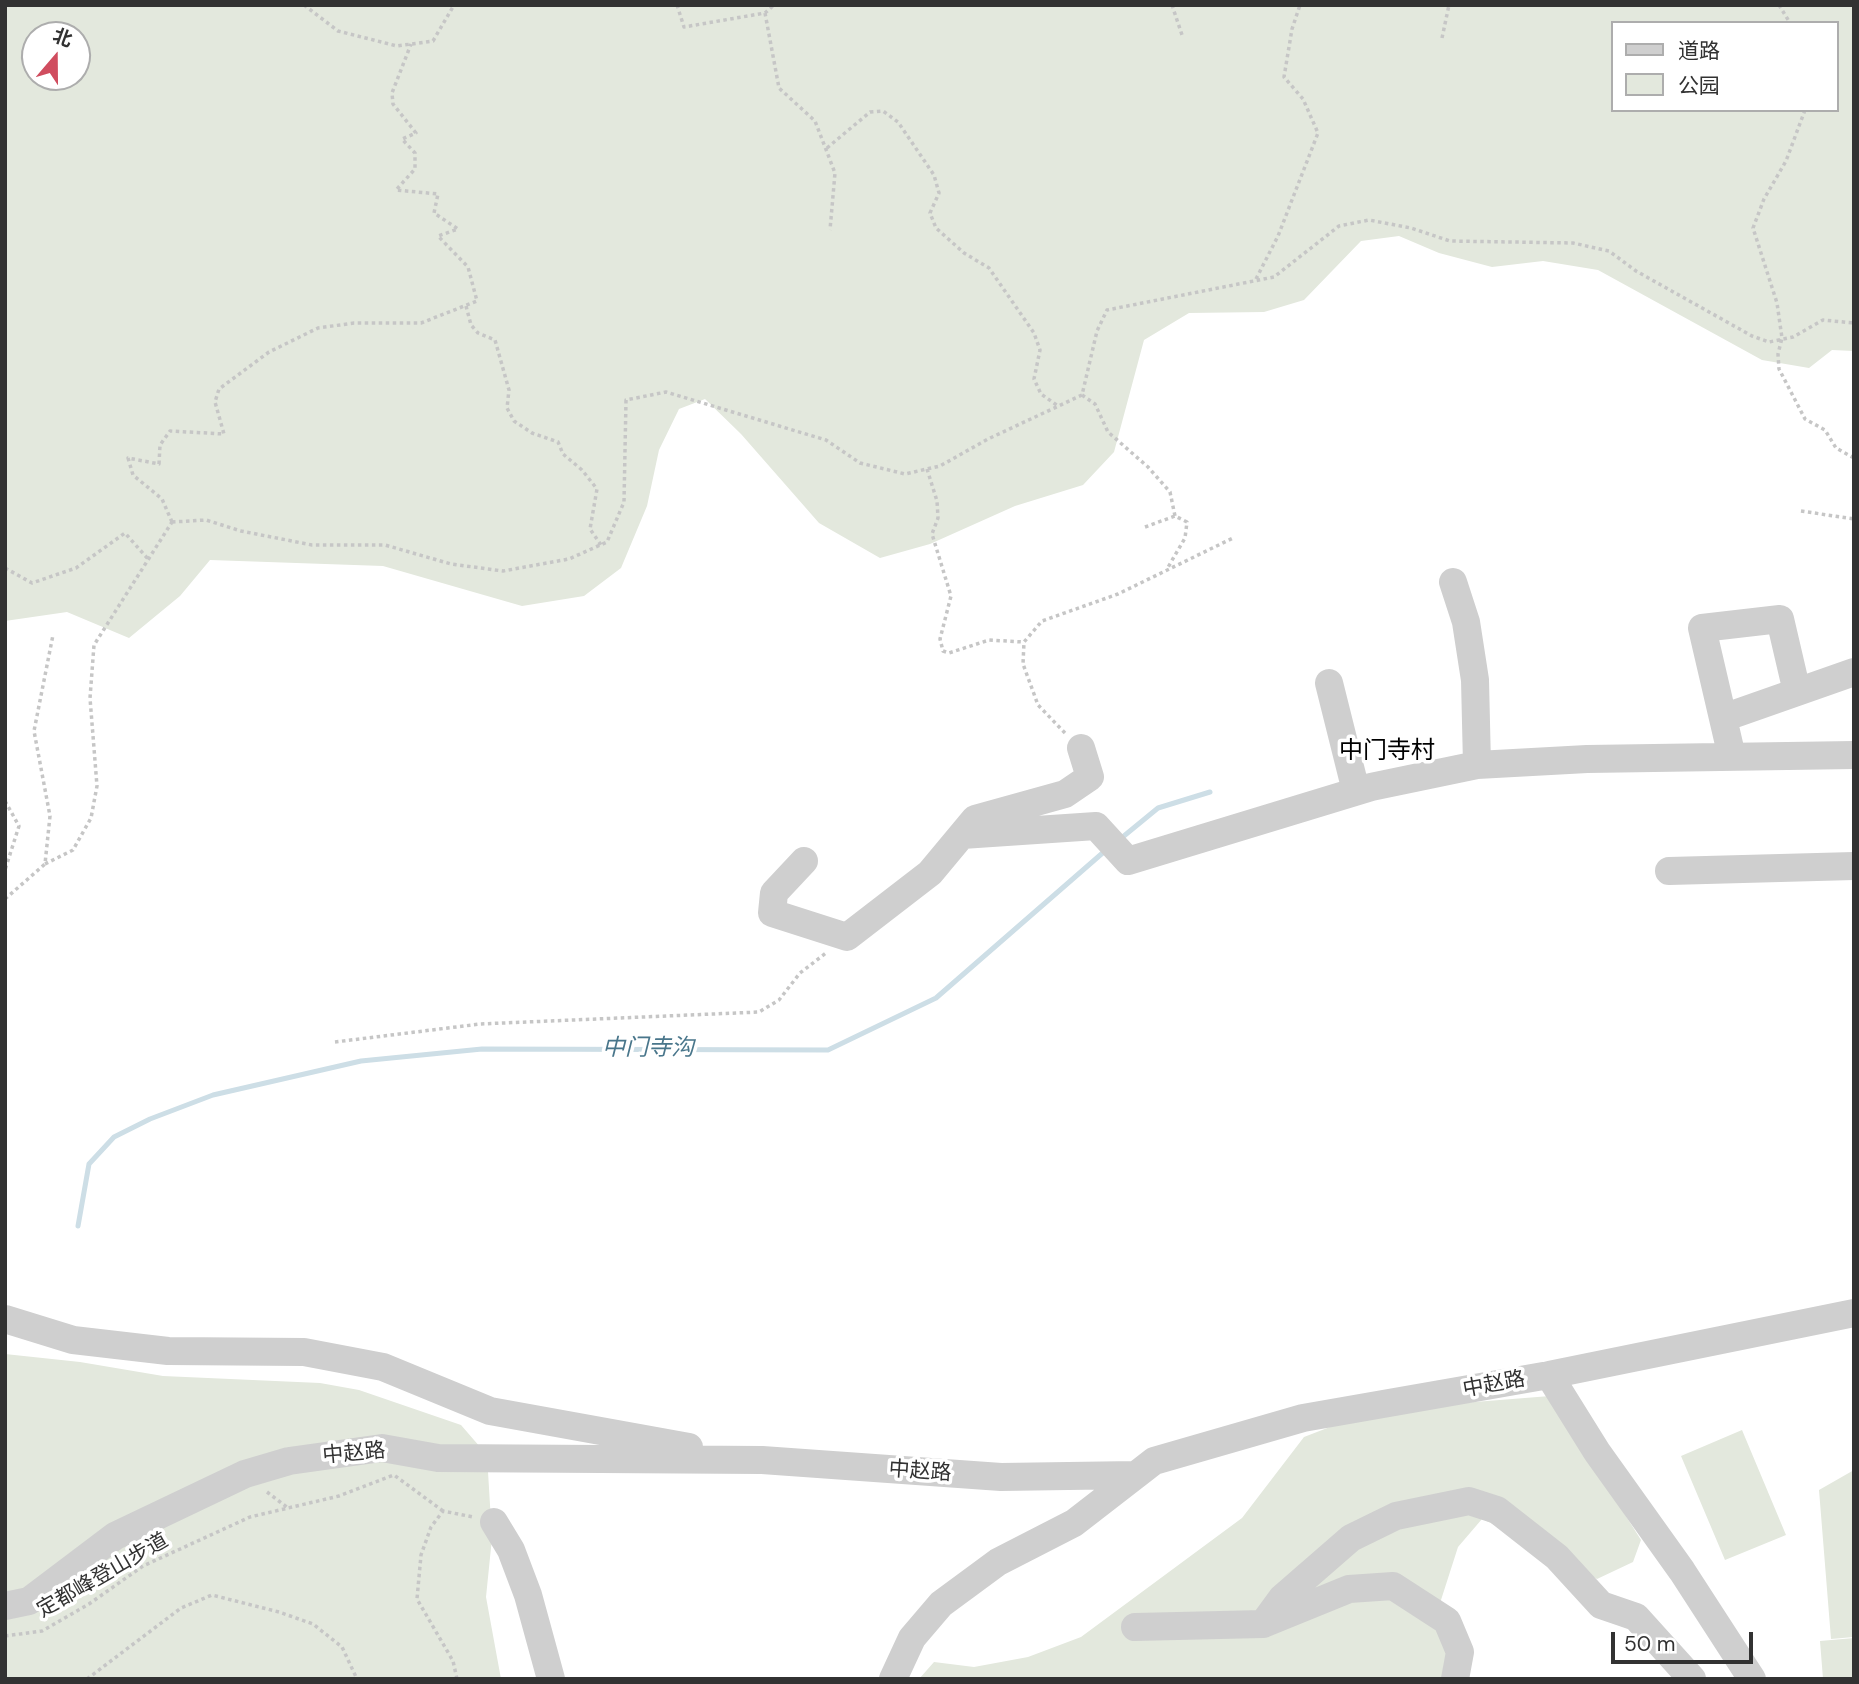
<!DOCTYPE html>
<meta charset="utf-8">
<style>
body{margin:0}
#map{position:relative;width:1859px;height:1684px;overflow:hidden;background:#fff;font-family:"DM Sans","Noto Sans SC",sans-serif}
canvas{display:block}
.frame{position:absolute;inset:0;border:7px solid #323232;pointer-events:none}
.legend{position:absolute;left:1611px;top:21px;width:228px;height:91px;box-sizing:border-box;background:#fff;border:2px solid #adadad;margin:0;padding:9px 12px;list-style:none;font-size:21px;color:#323232}
.legend li{display:flex;align-items:center;gap:14px;height:35px}
.legend b{width:35px;border:2px solid #adadad}
.north{position:absolute;left:21px;top:21px;width:70px;height:70px;box-sizing:border-box;background:#fff;border:2px solid #adadad;border-radius:50%;rotate:20deg;font-size:19px;font-weight:700;line-height:28px;text-align:center;color:#323232}
.north::after{content:'';display:block;margin:auto;width:24px;height:32px;background:#d04d5f;clip-path:polygon(50% 0,100% 100%,50% 72%,0 100%)}
.scale{position:absolute;left:1611px;top:1632px;width:142px;height:32px;box-sizing:border-box;border:4px solid #323232;border-top:0;padding-left:9px;font-size:21px;line-height:24px;white-space:nowrap;color:#323232;-webkit-text-stroke:5px #fff;paint-order:stroke}
</style>
<div id="map">
<canvas width="1859" height="1684"></canvas>
<div class="frame"></div>
<ul class="legend">
<li><b style="height:9px;background:#cfcfcf"></b>道路</li>
<li><b style="height:19px;background:#e3e8dd"></b>公园</li>
</ul>
<div class="north">北</div>
<div class="scale">50 m</div>
</div>
<script>
const ctx = document.querySelector('canvas').getContext('2d');
ctx.lineJoin = 'round';
function fillPath(path, color) {
  ctx.fillStyle = color;
  ctx.fill(path, 'evenodd');
}
function shape(rows) {
  const path = new Path2D();
  for (const r of rows) {
    path.moveTo(r[0], r[1]);
    for (let i = 2; i < r.length; i += 2) path.lineTo(r[i], r[i + 1]);
  }
  return path;
}
function stroke(path, color, width, dash) {
  ctx.strokeStyle = color;
  ctx.lineWidth = width;
  ctx.lineCap = dash ? 'butt' : 'round';
  ctx.setLineDash(dash || []);
  ctx.stroke(path);
}
function write(font, color, halo, rows, align = 'center') {
  ctx.font = font + ' "DM Sans","Noto Sans SC",sans-serif';
  ctx.lineWidth = 7;
  ctx.setLineDash([]);
  ctx.textBaseline = 'middle';
  ctx.strokeStyle = halo;
  ctx.fillStyle = color;
  for (const [text, x, y, turn = 0] of rows) {
    ctx.save();
    ctx.translate(x, y);
    ctx.rotate((+turn || 0) * Math.PI / 180);
    ctx.textAlign = isNaN(turn) ? turn : align;
    if (halo) ctx.strokeText(text, 0, 0);
    ctx.fillText(text, 0, 0);
    ctx.restore();
  }
}
const green = shape([
 [5,5,1854,5,1854,351,1832,350,1809,368,1762,360,1598,270,1543,261,1492,267,1439,253,1399,236,1361,241,1304,300,1264,312,1189,313,1144,340,1114,452,1083,485,1015,506,930,544,880,558,819,523,741,434,705,399,679,409,659,450,647,506,621,568,584,596,522,606,383,566,210,560,180,596,129,638,67,612,5,621],
 [1612,23,1836,23,1836,110,1612,110],
 [35,35,77,35,77,77,35,77],
 [5,1354,80,1362,163,1376,320,1383,359,1390,461,1425,487,1455,492,1538,486,1597,501,1679,5,1679],
 [1550,1396,1641,1540,1633,1562,1597,1579,1547,1549,1482,1519,1458,1547,1441,1600,1450,1658,1447,1679,919,1679,934,1662,974,1667,1028,1657,1081,1637,1242,1518,1304,1437,1374,1410],
 [1742,1430,1786,1535,1725,1560,1681,1456],
 [1854,1470,1854,1637,1831,1639,1819,1490],
 [1854,1638,1854,1679,1823,1679,1820,1641]
]);
const stream = shape([
 [1119,840,1158,808,1210,792],
 [78,1226,89,1164,114,1137,150,1119,213,1095,361,1061,482,1049,828,1050,936,998,1106,850]
]);
const path = shape([
 [304,5,338,31,397,46,433,41,454,5],
 [677,5,684,27,765,13,774,5],
 [1172,5,1182,35],
 [1779,5,1790,23],
 [765,13,779,88,815,121,835,173,830,230],
 [1442,38,1449,5],
 [1805,110,1786,161,1764,199,1753,228,1777,303,1782,338,1778,354,1779,369,1805,419,1825,430,1836,448,1854,458],
 [827,148,870,112,883,111,898,122,934,175,939,193,930,213,936,228,964,253,989,268,1034,333,1040,350,1034,379,1041,394,1058,406],
 [1256,279,1278,236,1318,133,1303,99,1284,77,1292,29,1300,5],
 [466,306,471,325,478,333,495,340,509,390,507,408,514,421,532,433,558,442,563,454,582,470,597,489,590,529,601,545],
 [1082,395,1095,404,1108,432,1148,467,1170,492,1175,516],
 [927,469,937,501,938,518,932,534,951,596,940,639,943,651,949,653,989,640,1023,642],
 [1801,511,1854,519],
 [172,522,206,520,241,531,312,545,385,545,451,564,503,571,569,559,607,542,624,502,626,400,666,392,826,440,860,463,905,474,940,466,988,439,1082,395,1097,331,1107,310,1274,277,1339,226,1369,220,1411,228,1450,241,1573,243,1609,251,1636,271,1752,336,1769,342,1793,337,1823,320,1854,323],
 [172,522,162,499,133,475,128,458,159,464,160,445,170,431,224,434,215,402,219,389,269,352,318,328,354,323,421,323,477,301,468,267,438,236,458,229,434,213,438,194,396,190,415,169,415,153,402,139,416,133,393,104,392,93,411,44],
 [1145,527,1175,516,1187,522,1185,538,1167,569],
 [5,568,32,583,76,568,125,533,148,559],
 [1065,733,1038,705,1023,664,1024,642,1042,621,1118,594,1233,538],
 [5,801,19,826,5,870],
 [45,864,73,850,91,818,97,786,90,698,94,645,172,522],
 [5,899,45,864,50,816,34,731,53,635],
 [335,1042,480,1024,759,1012,779,1000,800,973,826,953],
 [267,1492,288,1508],
 [5,1636,42,1631,89,1604,143,1566,250,1517,339,1496,394,1475,443,1511],
 [87,1679,181,1608,212,1595,279,1612,313,1624,342,1647,357,1679],
 [457,1679,453,1661,417,1599,421,1555,431,1527,443,1511,473,1517]
]);
const minor = shape([
 [1453,582,1466,622,1475,680,1477,765],
 [1329,683,1356,791],
 [1723,718,1854,672],
 [1732,757,1702,628,1780,619,1797,692],
 [962,835,1096,826,1128,861,1371,787,1477,765,1587,759,1854,755],
 [804,861,774,893,772,913,847,937,930,873,975,819,1065,794,1090,777,1081,748],
 [1669,871,1854,866],
 [5,1319,73,1340,168,1351,304,1352,383,1367,490,1411,689,1447],
 [1549,1375,1597,1452,1682,1571,1752,1679],
 [494,1522,511,1550,528,1595,551,1679],
 [5,1606,29,1601,115,1536,245,1474,289,1461,382,1448,438,1458,762,1460,1001,1477,1136,1475,1154,1461,1303,1418,1549,1375,1854,1313],
 [1135,1627,1263,1624],
 [893,1679,912,1638,941,1604,998,1562,1074,1523,1136,1475],
 [1455,1679,1460,1652,1447,1621,1393,1586,1349,1589,1263,1624,1282,1598,1351,1538,1396,1516,1469,1501,1497,1510,1557,1557,1601,1605,1636,1617,1692,1679]
]);
const streetNames = [
 ["中赵路",1494,1385,-10],
 ["中赵路",354,1454,-5],
 ["中赵路",920,1472,4],
 ["定都峰登山步道",103,1576,-30]
];
const waterNames = [
 ["中门寺沟",648,1049]
];
const quarterNames = [
 ["中门寺村",1387,752]
];
fillPath(green, '#e3e8dd');
stroke(stream, '#cddee6', 5);
stroke(path, '#c6c6c6', 3.5, [3.5, 3.5]);
stroke(minor, '#cfcfcf', 28);
write('21px', '#323232', '#fff', streetNames);
write('italic 23px', '#49768b', '#fff', waterNames);
write('24px', '#000', '#fff', quarterNames);
</script>
